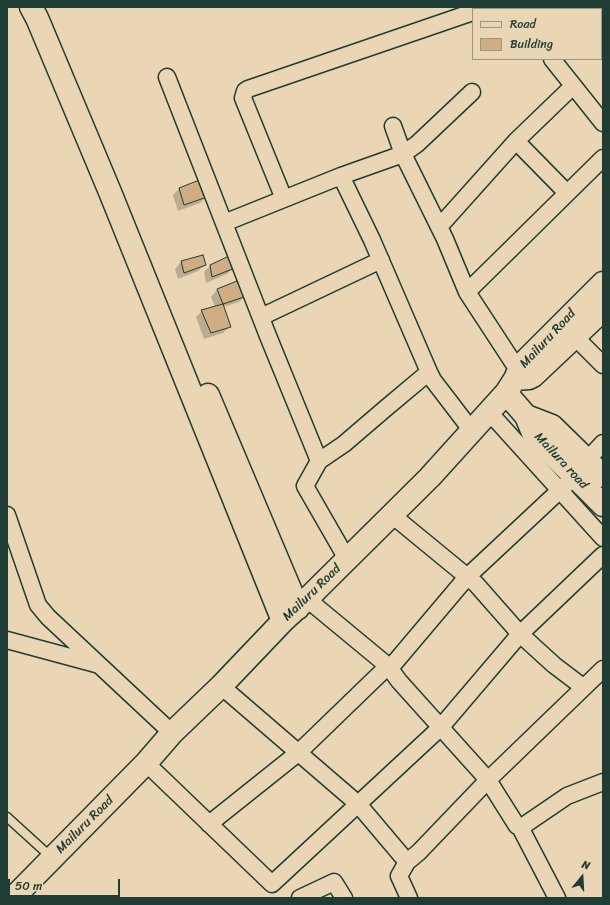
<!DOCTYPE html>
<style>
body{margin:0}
#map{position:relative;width:610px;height:905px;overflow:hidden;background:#ead6b4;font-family:Sriracha,sans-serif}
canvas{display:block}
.frame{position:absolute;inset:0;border:8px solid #1f3d34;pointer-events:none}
.legend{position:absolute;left:472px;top:8px;width:130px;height:52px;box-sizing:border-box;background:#ead6b4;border:1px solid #999981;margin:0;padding:5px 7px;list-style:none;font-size:12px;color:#1f3d34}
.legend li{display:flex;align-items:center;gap:8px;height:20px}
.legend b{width:20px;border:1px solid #999981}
.north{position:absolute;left:562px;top:857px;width:40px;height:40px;-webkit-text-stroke:3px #ead6b4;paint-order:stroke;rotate:18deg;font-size:11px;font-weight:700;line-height:16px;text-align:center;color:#1f3d34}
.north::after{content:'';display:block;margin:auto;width:14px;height:18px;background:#1f3d34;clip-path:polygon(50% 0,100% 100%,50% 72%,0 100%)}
.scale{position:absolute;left:8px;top:879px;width:112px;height:18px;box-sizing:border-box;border:2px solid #1f3d34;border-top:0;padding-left:5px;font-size:12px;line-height:14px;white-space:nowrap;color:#1f3d34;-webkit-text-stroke:3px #ead6b4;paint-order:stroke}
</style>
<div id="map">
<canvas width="610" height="905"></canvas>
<div class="frame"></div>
<ul class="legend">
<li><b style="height:5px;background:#ead6b4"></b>Road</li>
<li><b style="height:11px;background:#d1ad83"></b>Building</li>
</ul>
<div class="north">N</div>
<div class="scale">50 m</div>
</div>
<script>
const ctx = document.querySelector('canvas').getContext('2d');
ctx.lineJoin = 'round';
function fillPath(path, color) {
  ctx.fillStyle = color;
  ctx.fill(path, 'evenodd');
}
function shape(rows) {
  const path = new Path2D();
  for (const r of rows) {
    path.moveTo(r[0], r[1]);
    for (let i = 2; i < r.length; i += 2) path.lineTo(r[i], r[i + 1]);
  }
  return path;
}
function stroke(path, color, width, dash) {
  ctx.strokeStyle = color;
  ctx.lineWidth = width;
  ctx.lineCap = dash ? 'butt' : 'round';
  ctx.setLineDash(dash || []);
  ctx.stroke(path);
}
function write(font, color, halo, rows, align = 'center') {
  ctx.font = font + ' Sriracha,sans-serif';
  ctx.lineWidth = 3.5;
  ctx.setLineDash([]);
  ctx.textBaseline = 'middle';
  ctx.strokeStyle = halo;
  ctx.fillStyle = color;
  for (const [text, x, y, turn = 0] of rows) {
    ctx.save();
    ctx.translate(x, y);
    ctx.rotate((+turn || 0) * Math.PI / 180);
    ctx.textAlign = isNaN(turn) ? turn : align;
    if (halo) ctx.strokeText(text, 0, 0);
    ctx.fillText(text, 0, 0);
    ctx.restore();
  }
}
const shadow = shape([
 [179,189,206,197,200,203,178,211,173,195],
 [202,256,205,265,198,271,178,279,175,269,181,262],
 [210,266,234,268,227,274,206,283,204,272],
 [237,282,245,296,239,302,223,307,230,326,223,333,204,339,196,317,202,311,215,307,211,297,217,290]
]);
const building = shape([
 [202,179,207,197,184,205,179,188,202,179],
 [203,255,206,265,184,273,181,261,203,255],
 [229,256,235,268,212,277,210,265,229,256],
 [237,281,247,296,223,304,217,289,237,281],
 [223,304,231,327,211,333,201,310,223,304]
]);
const lane = shape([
 [7,817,52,858]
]);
const street = shape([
 [510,7,512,9],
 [552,59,603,123],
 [167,77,268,336,319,461,305,486,347,559],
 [393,126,403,154,445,239,467,292,518,370,525,376],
 [516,141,567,193],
 [341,176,372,240,429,372,433,380,472,431],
 [284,199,243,98,245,91,248,89,473,12],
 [224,223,341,176,403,154,417,144,472,92],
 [439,227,516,141,573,86],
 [467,292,603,158],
 [261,317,381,260],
 [575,337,603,365],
 [489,412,603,538],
 [587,460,603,443],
 [319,461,344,444,386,408,429,372],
 [7,515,38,605,48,617,172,733],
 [392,515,476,584,520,634,554,665,583,687],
 [307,599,388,666,399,681,488,780,517,826,520,827,523,826,567,796,603,782],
 [7,640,96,664],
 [221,686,358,804,407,862,419,852,488,780,603,669],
 [146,763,272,884,440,728,520,634,603,555],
 [209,824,298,753,388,666,391,667,467,577,574,477],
 [520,827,557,898],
 [407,862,399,876,409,898],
 [300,898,334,882,344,898]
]);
const secondary = shape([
 [31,7,37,18,110,192,283,621],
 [515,379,529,378,533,376,603,310],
 [506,393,526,416,533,433,537,439,603,505],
 [208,395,298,608],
 [526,416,552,426,603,476],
 [13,898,146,763,172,733,221,686,283,621,307,599,430,477,506,393,515,379,521,365,603,283]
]);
const streetNames = [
 ["Mailuru Road",548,339,-47],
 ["Mailura road",561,461,47],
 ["Mailuru Road",312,593,-44],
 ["Mailuru Road",85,825,-45]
];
fillPath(shadow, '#0003');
fillPath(building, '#d1ad83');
stroke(building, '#1f3d34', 1);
stroke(lane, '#1f3d34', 11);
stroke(street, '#1f3d34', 19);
stroke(secondary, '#1f3d34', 25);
stroke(lane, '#ead6b4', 8);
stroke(street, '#ead6b4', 16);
stroke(secondary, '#ead6b4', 22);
write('13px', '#1f3d34', '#ead6b4', streetNames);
</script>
